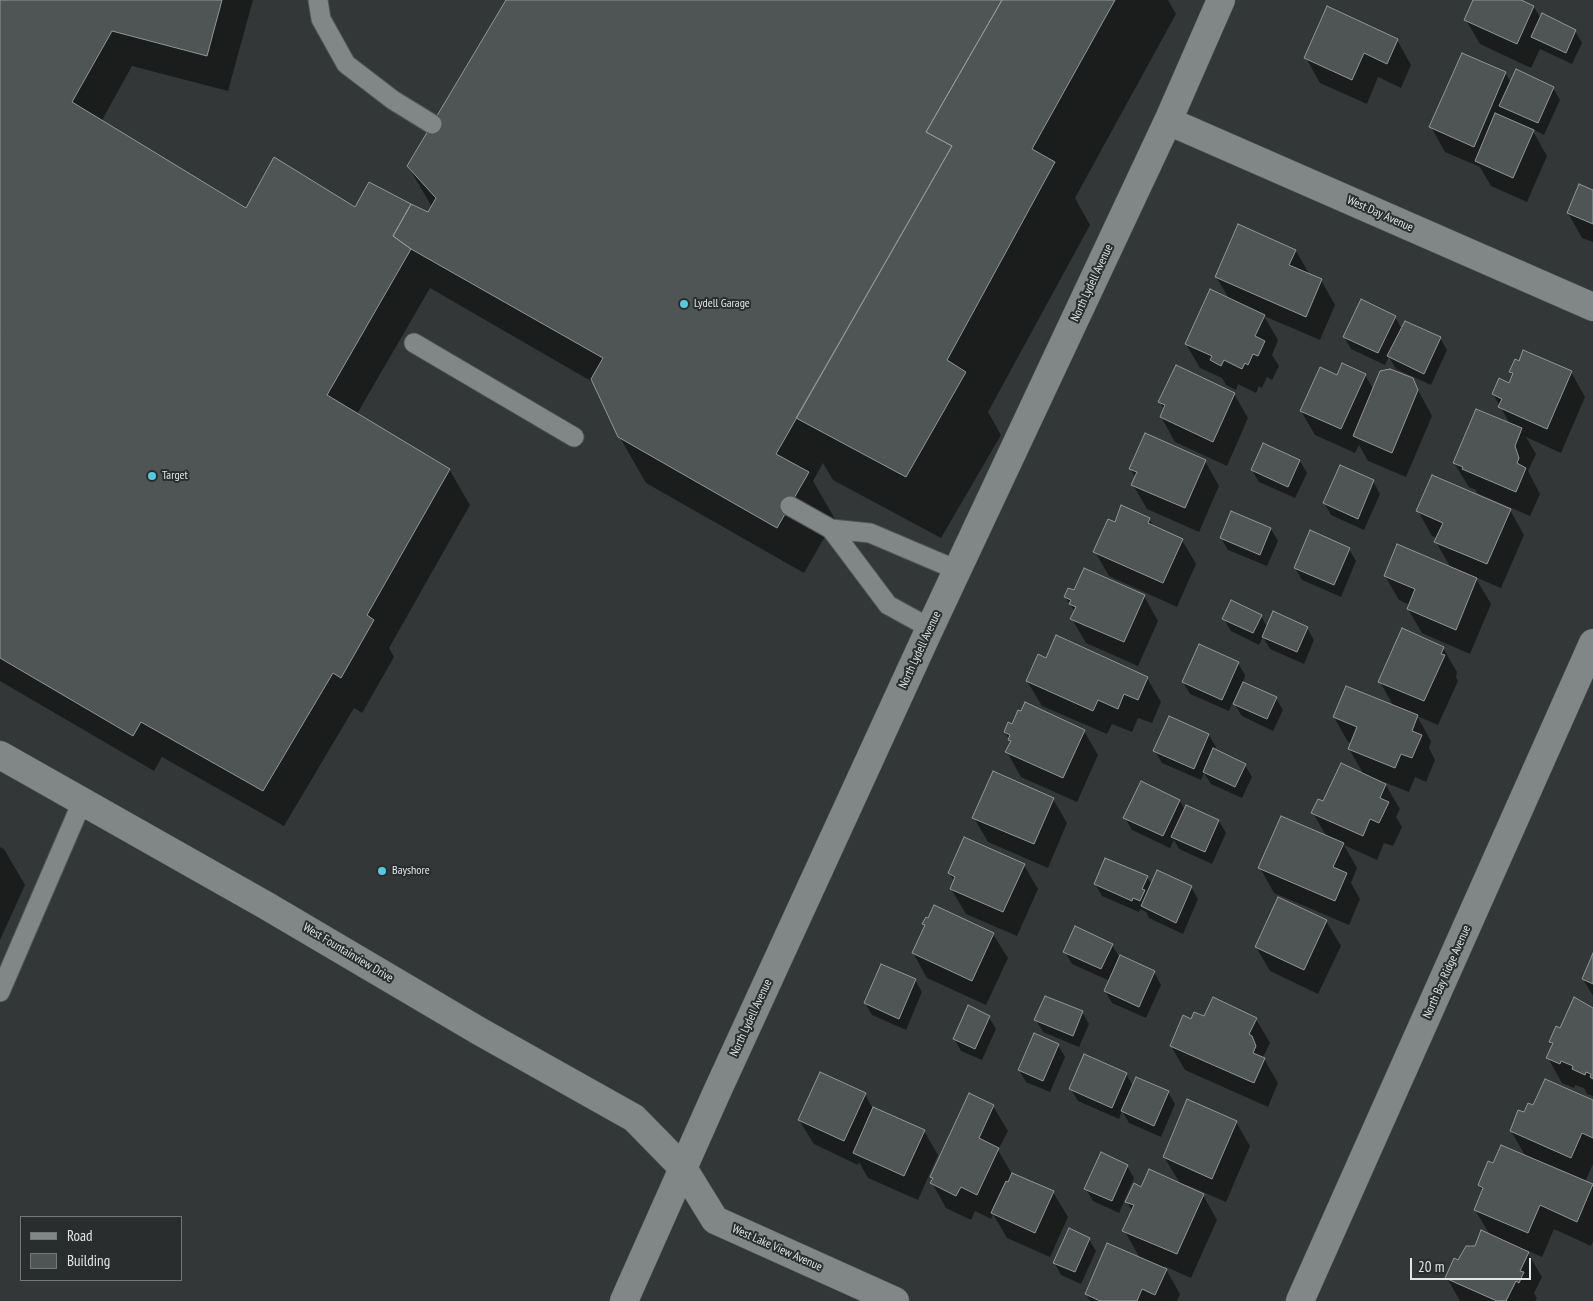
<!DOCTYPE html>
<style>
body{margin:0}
#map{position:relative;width:1593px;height:1301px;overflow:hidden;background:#333738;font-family:"PT Sans Narrow",sans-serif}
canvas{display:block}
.legend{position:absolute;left:20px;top:1216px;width:162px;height:65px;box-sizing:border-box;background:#292d2e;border:1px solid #737778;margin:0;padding:6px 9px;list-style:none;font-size:15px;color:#e3e6e6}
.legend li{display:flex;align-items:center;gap:10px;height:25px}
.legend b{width:25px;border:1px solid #737778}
.scale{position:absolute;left:1410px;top:1258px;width:121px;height:22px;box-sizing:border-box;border:2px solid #e3e6e6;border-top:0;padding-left:6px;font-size:15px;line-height:18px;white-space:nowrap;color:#e3e6e6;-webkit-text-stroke:4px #292d2e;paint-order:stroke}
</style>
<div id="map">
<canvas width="1593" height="1301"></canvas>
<ul class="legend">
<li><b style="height:6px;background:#818687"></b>Road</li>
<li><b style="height:14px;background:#4f5455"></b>Building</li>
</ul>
<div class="scale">20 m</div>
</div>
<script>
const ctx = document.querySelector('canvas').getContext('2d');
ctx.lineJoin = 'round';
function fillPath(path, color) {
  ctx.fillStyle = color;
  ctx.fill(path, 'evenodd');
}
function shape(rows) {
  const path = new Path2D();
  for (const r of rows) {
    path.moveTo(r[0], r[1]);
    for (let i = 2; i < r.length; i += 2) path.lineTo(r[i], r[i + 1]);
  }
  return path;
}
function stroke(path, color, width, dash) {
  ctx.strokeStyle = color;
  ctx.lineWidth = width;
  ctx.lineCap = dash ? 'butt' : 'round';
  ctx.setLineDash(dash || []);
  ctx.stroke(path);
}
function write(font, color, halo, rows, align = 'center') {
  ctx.font = font + ' "PT Sans Narrow",sans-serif';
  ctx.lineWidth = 4;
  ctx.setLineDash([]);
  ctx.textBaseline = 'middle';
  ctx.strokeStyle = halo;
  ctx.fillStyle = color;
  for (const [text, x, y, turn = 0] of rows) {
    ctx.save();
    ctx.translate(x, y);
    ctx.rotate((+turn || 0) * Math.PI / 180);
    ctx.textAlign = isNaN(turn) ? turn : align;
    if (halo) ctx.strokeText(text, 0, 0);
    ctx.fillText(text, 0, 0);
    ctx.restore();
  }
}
const shadow = shape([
 [0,0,253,0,228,91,132,66,101,122,247,210,356,208,429,214,432,207,408,166,508,0,1168,0,1176,14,1075,198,1090,225,988,412,1001,435,941,538,833,480,823,463,813,481,835,519,804,573,646,483,619,436,596,384,430,288,357,414,449,469,470,505,389,648,394,657,362,713,354,708,284,826,162,757,154,771,0,681],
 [1475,0,1518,0,1534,7,1541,19,1575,31,1582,43,1572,64,1540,49,1531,68,1480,44,1466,20],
 [1397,40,1411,65,1401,88,1378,77,1367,104,1320,83,1306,58],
 [1505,73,1511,83,1553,88,1560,100,1544,135,1531,128,1547,156,1527,202,1491,186,1480,167,1445,152,1431,127],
 [1593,191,1593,242,1582,238,1568,213],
 [1296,251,1310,275,1321,280,1335,305,1320,340,1264,316,1278,340,1272,355,1279,366,1272,380,1267,377,1262,388,1259,386,1256,393,1238,384,1236,390,1226,385,1222,378,1200,368,1186,344,1230,300,1216,277],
 [1395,317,1402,329,1440,338,1447,350,1431,385,1396,369,1389,357,1385,365,1351,349,1344,337],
 [1510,371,1571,372,1585,397,1561,453,1526,437,1536,454,1528,471,1540,494,1530,516,1477,493,1476,490,1469,487,1454,463,1510,424,1493,394,1510,384,1513,376],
 [1365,375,1374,390,1412,379,1432,416,1406,477,1368,461,1359,445,1355,453,1315,435,1301,411,1337,376],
 [1234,394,1248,418,1227,466,1175,442,1161,417,1164,410,1160,402],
 [1205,461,1219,486,1199,532,1147,509,1133,485,1136,478,1130,469],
 [1300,461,1307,473,1295,498,1259,482,1252,470],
 [1373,481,1380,494,1364,530,1331,515,1324,503],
 [1510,510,1524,535,1501,588,1475,577,1491,604,1470,654,1422,633,1408,609,1410,605,1399,600,1385,576,1451,568,1436,542,1437,538,1432,536,1418,511],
 [1232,513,1271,529,1278,541,1267,566,1228,550,1221,538],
 [1149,519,1154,527,1182,540,1196,564,1177,607,1109,576,1095,552,1115,523],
 [1349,549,1356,561,1341,597,1302,580,1295,568],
 [1144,596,1158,621,1138,666,1086,643,1072,619,1075,612,1065,597],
 [1261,616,1267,627,1307,628,1314,640,1304,664,1270,649,1263,637,1259,645,1231,631,1224,619],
 [1443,648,1457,672,1456,677,1458,681,1438,725,1417,716,1431,741,1429,748,1435,760,1426,782,1415,777,1409,792,1384,782,1400,809,1396,817,1402,827,1393,846,1384,843,1377,860,1344,845,1357,868,1351,883,1360,899,1349,925,1274,893,1260,868,1327,837,1313,813,1324,803,1364,775,1349,749,1352,743,1348,742,1334,717,1394,707,1380,682],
 [1046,659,1147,678,1161,702,1152,723,1138,718,1132,732,1112,724,1107,734,1042,706,1027,681],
 [1238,663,1245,675,1243,683,1276,698,1283,710,1273,731,1242,716,1233,702,1229,711,1190,694,1183,682],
 [1084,731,1098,755,1077,802,1021,777,1007,752,1011,743,1005,732],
 [1209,735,1216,747,1214,750,1245,765,1252,777,1242,798,1211,784,1204,773,1201,780,1162,763,1155,751],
 [1053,799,1067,823,1048,868,988,842,974,818],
 [1180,801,1185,810,1219,821,1226,833,1212,864,1179,849,1174,840,1170,848,1132,830,1125,818],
 [0,847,4,849,25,885,0,940],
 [1024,865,1038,889,1017,936,966,914,951,889,955,882,949,873],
 [1147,877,1152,885,1191,887,1198,899,1183,934,1149,918,1146,912,1140,909,1139,912,1102,896,1095,884],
 [1278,899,1326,921,1341,946,1318,994,1270,971,1256,947],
 [924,924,993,934,1008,958,986,1005,927,978,913,953,925,926],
 [1112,945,1120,958,1154,972,1161,985,1146,1018,1112,1003,1105,991,1110,981,1072,964,1065,952],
 [1593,956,1593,996,1583,979],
 [915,980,922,992,906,1030,872,1015,865,1003],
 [1593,1009,1593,1096,1587,1094,1584,1088,1575,1085,1574,1088,1562,1083,1548,1058,1553,1046,1550,1042,1560,1030],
 [1082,1012,1089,1024,1079,1047,1043,1032,1036,1020],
 [989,1017,996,1029,982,1060,961,1051,954,1038],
 [1205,1018,1256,1019,1270,1043,1263,1057,1278,1083,1268,1107,1185,1070,1171,1046,1191,1021],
 [1058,1045,1065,1057,1050,1092,1026,1082,1019,1070],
 [1126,1074,1133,1086,1168,1092,1175,1104,1161,1137,1129,1123,1122,1111,1119,1119,1078,1101,1071,1089],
 [865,1094,873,1109,924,1131,938,1155,918,1200,868,1178,859,1162,858,1165,814,1144,799,1120],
 [970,1095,993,1106,1008,1131,998,1150,1012,1174,1053,1192,1068,1217,1050,1257,1007,1238,993,1214,991,1219,975,1211,971,1220,946,1208,932,1183,933,1180,931,1177],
 [1593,1101,1593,1164,1585,1182,1593,1186,1593,1241,1591,1246,1554,1229,1542,1257,1526,1250,1542,1277,1534,1293,1537,1298,1535,1301,1460,1301,1447,1278,1459,1261,1490,1235,1475,1210,1483,1192,1479,1185,1494,1165,1526,1157,1511,1131,1525,1114,1534,1107],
 [1521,1266,1523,1266,1518,1277],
 [1236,1122,1250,1146,1226,1202,1187,1185,1186,1188,1203,1195,1217,1220,1191,1278,1164,1266,1180,1294,1177,1301,1090,1301,1086,1294,1140,1258,1124,1230,1132,1211,1127,1202,1142,1188,1181,1185,1164,1157],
 [1127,1166,1134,1178,1119,1213,1093,1201,1086,1189],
 [1089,1239,1096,1251,1081,1284,1061,1275,1054,1262]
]);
const building = shape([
 [0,0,222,0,207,56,112,31,72,102,246,208,274,157,355,207,369,182,411,204,393,236,411,249,327,395,450,469,367,615,374,620,341,678,333,673,263,791,141,722,133,736,0,658,0,0],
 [506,0,1002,0,926,132,952,146,776,454,809,472,777,528,618,437,591,379,603,358,411,249,393,236,411,204,428,212,436,198,407,166,506,0],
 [1002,0,1115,0,1032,149,1055,162,947,360,966,372,906,477,796,418,952,146,926,132,1002,0],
 [1473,0,1521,0,1534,6,1517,44,1464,20,1473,0],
 [1327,6,1398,39,1387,64,1364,53,1352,80,1304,58,1327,6],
 [1542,13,1576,30,1566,53,1531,37,1542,13],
 [1462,53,1506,72,1474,147,1429,127,1462,53],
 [1516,69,1554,87,1538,123,1499,106,1516,69],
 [1495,113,1534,130,1513,178,1475,161,1495,113],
 [1579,184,1593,190,1593,224,1567,213,1579,184],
 [1238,224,1296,250,1289,265,1322,279,1306,317,1215,277,1238,224],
 [1210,289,1265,315,1255,336,1265,341,1258,356,1253,354,1248,365,1245,363,1242,369,1224,360,1221,366,1210,360,1212,356,1185,344,1210,289],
 [1361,299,1396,316,1378,353,1343,337,1361,299],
 [1405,321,1441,337,1424,374,1387,356,1405,321],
 [1523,350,1572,371,1547,429,1498,407,1502,399,1492,394,1499,378,1509,383,1513,373,1509,372,1515,359,1519,361,1523,350],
 [1342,363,1366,374,1341,429,1300,411,1320,367,1337,375,1342,363],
 [1176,365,1235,393,1213,442,1160,417,1165,405,1158,402,1176,365],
 [1390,369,1413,378,1418,390,1392,453,1353,436,1380,371,1390,369],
 [1476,409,1522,428,1515,446,1519,458,1517,463,1526,468,1516,492,1462,469,1463,467,1453,463,1476,409],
 [1145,433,1206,460,1185,508,1131,485,1137,472,1129,469,1145,433],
 [1263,443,1300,460,1288,487,1251,470,1263,443],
 [1340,465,1374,480,1358,519,1323,503,1340,465],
 [1432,475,1511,509,1487,564,1434,542,1443,523,1416,511,1432,475],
 [1121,505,1150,518,1148,523,1183,539,1163,583,1093,552,1108,519,1115,522,1121,505],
 [1231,511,1271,528,1260,555,1220,538,1231,511],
 [1310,530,1350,548,1334,585,1294,568,1310,530],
 [1397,544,1477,578,1456,630,1407,609,1415,589,1384,576,1397,544],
 [1084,568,1145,595,1124,642,1070,619,1076,607,1069,604,1071,600,1064,597,1068,588,1074,590,1084,568],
 [1231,600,1262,615,1253,633,1222,619,1231,600],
 [1273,611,1308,627,1297,652,1262,637,1273,611],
 [1402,628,1444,647,1441,654,1445,655,1424,701,1378,682,1402,628],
 [1056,635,1148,677,1138,700,1124,694,1118,709,1098,700,1093,711,1026,681,1038,654,1046,658,1056,635],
 [1199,644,1239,662,1222,700,1182,682,1199,644],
 [1243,682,1277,697,1267,719,1233,704,1243,682],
 [1346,686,1418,715,1412,731,1422,735,1412,758,1401,754,1395,768,1348,749,1357,727,1333,717,1346,686],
 [1025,702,1085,730,1063,778,1005,752,1011,741,1008,740,1010,735,1004,732,1008,722,1012,724,1018,710,1021,711,1025,702],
 [1169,716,1209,734,1194,769,1153,751,1169,716],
 [1213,748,1246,764,1235,787,1203,772,1213,748],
 [1341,763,1386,784,1380,798,1389,802,1379,823,1370,819,1363,836,1311,813,1318,799,1323,801,1341,763],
 [993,771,1054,798,1034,844,972,818,993,771],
 [1141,781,1180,800,1163,836,1123,818,1141,781],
 [1186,805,1219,820,1205,852,1171,837,1186,805],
 [1281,816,1344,843,1333,867,1347,873,1335,901,1258,868,1281,816],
 [964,837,1025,864,1003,912,950,889,955,877,948,873,964,837],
 [1105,858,1148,876,1142,889,1145,890,1140,901,1133,898,1132,901,1094,884,1105,858],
 [1157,870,1192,886,1176,923,1141,906,1157,870],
 [1278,897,1327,920,1304,970,1255,947,1278,897],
 [934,905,994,933,972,981,912,953,925,925,922,924,926,917,928,918,934,905],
 [1075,926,1113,944,1101,969,1063,952,1075,926],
 [1593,953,1593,984,1582,979,1593,953],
 [1120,955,1155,971,1139,1007,1104,991,1120,955],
 [881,964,916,979,899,1019,864,1003,881,964],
 [1045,996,1083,1011,1073,1036,1034,1020,1045,996],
 [1213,997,1257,1018,1249,1034,1252,1036,1256,1046,1253,1053,1265,1058,1254,1083,1170,1046,1183,1015,1191,1019,1194,1012,1204,1016,1213,997],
 [1574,997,1593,1008,1593,1079,1590,1077,1591,1074,1586,1072,1585,1075,1572,1069,1573,1066,1561,1061,1560,1064,1546,1058,1553,1043,1549,1042,1556,1026,1560,1028,1574,997],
 [968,1005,990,1016,975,1049,953,1039,968,1005],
 [1034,1033,1059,1044,1043,1081,1018,1070,1034,1033],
 [1084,1054,1127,1073,1112,1108,1069,1089,1084,1054],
 [820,1072,866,1093,844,1141,798,1120,820,1072],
 [1136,1077,1169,1091,1154,1126,1121,1111,1136,1077],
 [1545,1079,1593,1100,1593,1138,1582,1133,1571,1158,1510,1131,1518,1110,1524,1112,1528,1103,1533,1105,1545,1079],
 [969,1093,994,1105,979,1138,999,1148,977,1195,961,1187,956,1196,930,1183,933,1178,930,1177,969,1093],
 [1187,1099,1237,1121,1212,1179,1163,1157,1187,1099],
 [873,1107,925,1130,904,1176,853,1153,873,1107],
 [1501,1145,1593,1184,1577,1222,1540,1205,1528,1233,1474,1210,1483,1188,1478,1185,1488,1161,1493,1163,1501,1145],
 [1101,1152,1128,1165,1112,1201,1084,1189,1101,1152],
 [1149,1169,1204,1194,1177,1254,1122,1231,1134,1205,1125,1202,1134,1183,1141,1187,1149,1169],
 [1012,1173,1054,1191,1035,1233,991,1213,1006,1181,1008,1182,1012,1173],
 [1069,1228,1090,1238,1075,1272,1053,1263,1069,1228],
 [1481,1230,1529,1252,1520,1271,1524,1272,1519,1283,1516,1281,1506,1301,1497,1301,1445,1278,1454,1258,1458,1260,1466,1246,1475,1246,1481,1230],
 [1107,1243,1167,1269,1155,1295,1142,1289,1137,1301,1100,1301,1085,1294,1107,1243]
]);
const service = shape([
 [318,0,321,19,346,64,393,100,432,124],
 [414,343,574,437],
 [790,506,831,529,870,533,957,570],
 [831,529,888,605,930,628],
 [0,992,82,802]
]);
const minor = shape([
 [1168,121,1593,307],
 [0,755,267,906,479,1031,634,1118,683,1168,715,1220,895,1301],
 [624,1301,716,1094,930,628,1168,121,1221,0],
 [1300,1301,1593,643]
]);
const markers = [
 [684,304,5,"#56c9e1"],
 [152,476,5,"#56c9e1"],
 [382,871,5,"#56c9e1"]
];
const streetNames = [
 ["West Day Avenue",1380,214,24],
 ["North Lydell Avenue",1092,283,-65],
 ["North Lydell Avenue",920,650,-65],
 ["West Fountainview Drive",348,953,31],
 ["North Bay Ridge Avenue",1447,972,-66],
 ["North Lydell Avenue",751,1018,-65],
 ["West Lake View Avenue",777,1248,24]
];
const poiNames = [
 ["Lydell Garage",694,304],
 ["Target",162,476],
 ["Bayshore",392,871]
];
fillPath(shadow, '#0007');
fillPath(building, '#4f5455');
stroke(building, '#929698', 1);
stroke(service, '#4f5353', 21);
stroke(minor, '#4f5353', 29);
stroke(service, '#818687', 19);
stroke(minor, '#818687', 28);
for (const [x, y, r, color] of markers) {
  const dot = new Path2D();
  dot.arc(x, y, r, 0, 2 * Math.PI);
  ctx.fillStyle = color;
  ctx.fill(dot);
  stroke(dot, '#292d2e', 2);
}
write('12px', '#e3e6e6', '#292d2e', streetNames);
write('12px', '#e3e6e6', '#292d2e', poiNames, 'left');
</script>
